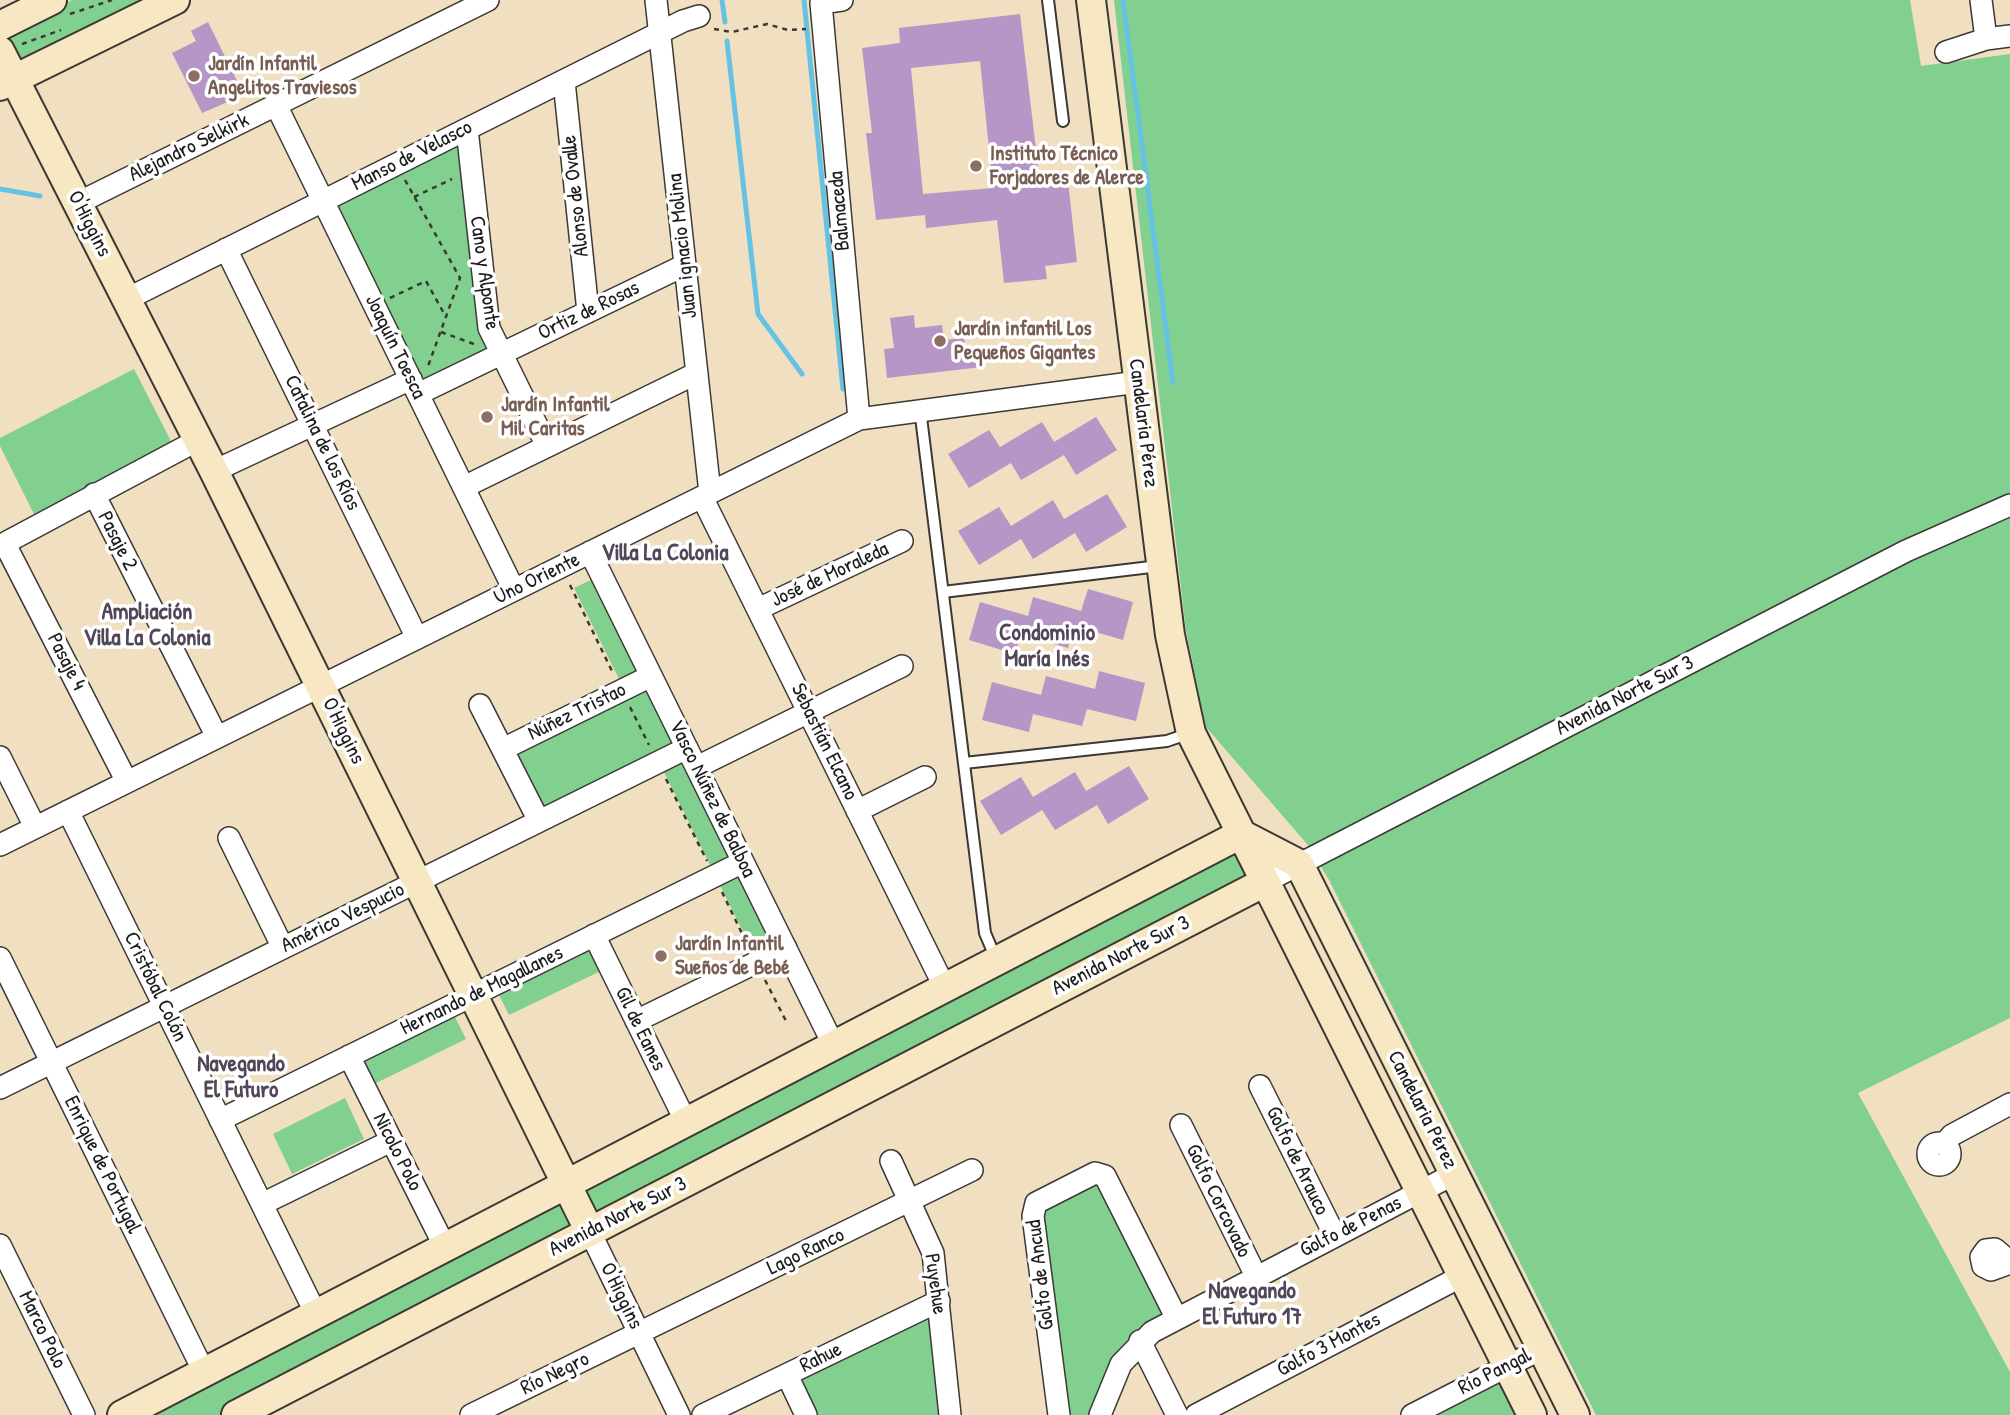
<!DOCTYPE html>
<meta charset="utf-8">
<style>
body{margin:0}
canvas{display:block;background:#f0dfc0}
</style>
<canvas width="2010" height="1415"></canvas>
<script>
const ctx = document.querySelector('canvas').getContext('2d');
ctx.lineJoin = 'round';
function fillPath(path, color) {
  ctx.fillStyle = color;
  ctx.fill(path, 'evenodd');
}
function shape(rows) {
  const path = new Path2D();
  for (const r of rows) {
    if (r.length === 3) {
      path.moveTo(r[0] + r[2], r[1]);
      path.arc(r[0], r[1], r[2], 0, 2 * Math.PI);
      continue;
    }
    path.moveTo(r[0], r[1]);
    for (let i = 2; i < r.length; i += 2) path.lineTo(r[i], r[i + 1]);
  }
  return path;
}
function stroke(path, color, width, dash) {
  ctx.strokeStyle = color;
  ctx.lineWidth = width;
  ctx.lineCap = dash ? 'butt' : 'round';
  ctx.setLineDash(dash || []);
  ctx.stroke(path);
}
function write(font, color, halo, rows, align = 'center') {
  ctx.font = font + ' "Patrick Hand",sans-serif';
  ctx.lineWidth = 7;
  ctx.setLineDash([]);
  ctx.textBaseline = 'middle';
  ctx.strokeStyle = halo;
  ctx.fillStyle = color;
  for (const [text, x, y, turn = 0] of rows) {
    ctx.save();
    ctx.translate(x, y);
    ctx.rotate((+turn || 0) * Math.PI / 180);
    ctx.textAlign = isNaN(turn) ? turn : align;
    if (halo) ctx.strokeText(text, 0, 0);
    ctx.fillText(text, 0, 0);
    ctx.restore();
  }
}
const green = shape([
 [72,0,148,0,17,65,2,34],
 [1114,0,1910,0,1921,66,2010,54,2010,1018,1858,1093,2010,1372,2010,1415,1596,1415,1329,880,1307,844,1206,727,1186,631],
 [459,146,493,349,423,385,335,206],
 [134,369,174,447,36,518,0,446,0,438],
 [597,577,641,671,622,685,574,588],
 [647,684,676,742,545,809,513,758,515,748],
 [681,763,686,764,733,856,713,871,664,772],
 [1230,852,1236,854,1248,875,598,1217,584,1192,587,1186],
 [738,871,776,940,756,958,717,879],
 [591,946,605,969,509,1015,496,989],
 [452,1011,466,1039,370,1086,362,1055],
 [345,1098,364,1139,292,1174,273,1134],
 [1099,1181,1165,1309,1154,1320,1092,1415,1065,1415,1040,1210],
 [550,1204,561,1206,569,1216,570,1225,562,1237,220,1415,143,1415],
 [924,1315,932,1316,945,1415,813,1415,798,1380],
 [1497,1382,1502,1382,1521,1415,1438,1415,1437,1412]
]);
const stream = shape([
 [722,0,725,22],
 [804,0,843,389],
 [1123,0,1173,383],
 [727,41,758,314,802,374],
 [0,189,40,196]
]);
const building = shape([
 [1020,14,1039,175,1067,172,1077,262,1045,266,1047,279,1004,283,997,220,926,228,925,215,876,220,866,133,872,133,862,48,900,43,899,28],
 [980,61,993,188,923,194,911,68],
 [208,22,244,95,202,113,172,53,196,41,191,31],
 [914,315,915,328,942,325,944,340,964,338,966,351,980,350,982,367,887,378,884,349,894,348,890,318],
 [1096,417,1117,450,1076,475,1064,455,1021,480,1011,463,969,488,948,454,989,430,1000,447,1042,422,1054,442],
 [1107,494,1127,527,1086,552,1075,533,1033,559,1021,539,979,565,958,531,999,507,1011,526,1053,500,1064,519],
 [1088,589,1133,602,1123,640,1085,629,1073,629,1068,648,1021,634,1015,654,969,640,980,602,1028,616,1033,597,1081,611],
 [1099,671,1145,683,1136,721,1087,709,1082,726,1033,714,1029,732,982,720,992,682,1041,695,1046,676,1095,689],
 [1129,766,1149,799,1108,824,1097,805,1055,830,1042,810,1001,835,980,801,1021,777,1033,797,1075,772,1086,791]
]);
const path = shape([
 [70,14,112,0],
 [714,29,732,32,767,24,788,30,806,29],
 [22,44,61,30],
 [405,180,460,278,427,369],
 [414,197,452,179],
 [390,298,426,281,446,317],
 [441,332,474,344],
 [570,585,613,673],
 [630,707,649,745],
 [666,779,707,861],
 [722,892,748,946],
 [765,980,786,1021]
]);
const lane = shape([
 [1048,0,1063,121],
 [920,409,985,933,996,959],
 [943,592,1159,566],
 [964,763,1167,741,1190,733]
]);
const street = shape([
 [656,0,710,493],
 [842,0,821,3,859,419],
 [1981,0,1986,39],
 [1946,52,1986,39,2010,36],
 [564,81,588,312],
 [276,105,514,590],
 [467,129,489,328,547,446],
 [78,203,488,0],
 [226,249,417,638],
 [127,299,683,21,699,16],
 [418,394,685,265],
 [214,471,411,379],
 [464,487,697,373],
 [94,494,217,737],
 [702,497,945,988],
 [590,552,834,1046],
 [758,609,902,541],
 [480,705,539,821],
 [503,749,651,676],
 [0,757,35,827],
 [697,767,902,666],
 [127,782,7,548,7,542,198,440],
 [68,811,316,1314],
 [857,811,925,777],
 [229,838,283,948],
 [0,845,859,419,1138,382],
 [1265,882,1906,551,2010,505],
 [594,935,686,1122],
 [0,958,204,1372],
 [636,1021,786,948],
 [349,1056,445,1247],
 [1260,1086,1335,1236],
 [0,1088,687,748],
 [220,1120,743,862],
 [1181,1125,1256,1276],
 [1939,1154,11],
 [1944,1144,1952,1135,2010,1104],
 [891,1161,933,1253,950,1415],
 [262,1204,391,1141],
 [590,1232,679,1415],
 [0,1245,84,1415],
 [2002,1264,2002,1255,1995,1249,1986,1250,1981,1257,1983,1266,1991,1270,2010,1263],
 [1140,1341,1177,1415],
 [787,1375,806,1415],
 [471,1415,972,1170],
 [703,1415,939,1301],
 [1059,1415,1033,1216,1036,1203,1095,1173,1105,1176,1176,1317],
 [1100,1415,1121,1364,1152,1332,1454,1174],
 [1196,1415,1462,1276],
 [1412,1415,1541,1349]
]);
const secondary = shape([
 [1091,0,1170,635,1191,733,1532,1415],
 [0,26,52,0],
 [0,51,214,471,590,1232],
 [0,86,175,0],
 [122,1415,1241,834,1299,864,1575,1415],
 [236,1415,1265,882]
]);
const markers = [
 [194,76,7,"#8d6e63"],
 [976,166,7,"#8d6e63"],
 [940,341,7,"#8d6e63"],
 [487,417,7,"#8d6e63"],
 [661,956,7,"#8d6e63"]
];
const educationNames = [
 ["Jardín Infantil",208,64],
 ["Angelitos Traviesos",208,88],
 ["Instituto Técnico",990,154],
 ["Forjadores de Alerce",990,178],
 ["Jardín infantil Los",954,329],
 ["Pequeños Gigantes",954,353],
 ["Jardín Infantil",501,405],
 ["Mil Caritas",501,429],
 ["Jardín Infantil",675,944],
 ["Sueños de Bebé",675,968]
];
const streetNames = [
 ["Alejandro Selkirk",189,148,-26],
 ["Manso de Velasco",412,156,-27],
 ["Alonso de Ovalle",576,196,-96],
 ["Balmaceda",840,211,-95],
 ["O'Higgins",89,224,63],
 ["Juan ignacio Molina",683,246,-96],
 ["Cano y Alponte",484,273,82],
 ["Ortiz de Rosas",589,311,-26],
 ["Joaquín Toesca",395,347,64],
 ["Candelaria Pérez",1143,423,83],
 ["Catalina de los Ríos",322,443,64],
 ["Pasaje 2",117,541,63],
 ["José de Moraleda",830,575,-25],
 ["Uno Oriente",537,579,-26],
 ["Pasaje 4",66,662,63],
 ["Avenida Norte Sur 3",1625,696,-27],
 ["Núñez Tristao",577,712,-26],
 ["O'Higgins",343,731,64],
 ["Sebastián Elcano",824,742,64],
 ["Vasco Núñez de Balboa",712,799,64],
 ["Américo Vespucio",343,918,-26],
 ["Avenida Norte Sur 3",1121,956,-27],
 ["Cristóbal Colón",155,987,64],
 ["Hernando de Magallanes",482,991,-26],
 ["Gil de Eanes",640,1029,64],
 ["Candelaria Pérez",1422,1110,63],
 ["Nicolo Polo",397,1152,63],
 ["Golfo de Arauco",1297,1161,64],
 ["Enrique de Portugal",102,1165,64],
 ["Golfo Corcovado",1218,1201,64],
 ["Avenida Norte Sur 3",618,1217,-27],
 ["Golfo de Penas",1351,1227,-27],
 ["Lago Ranco",806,1252,-26],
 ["Golfo de Ancud",1041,1275,-97],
 ["Puyehue",935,1284,82],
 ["O'Higgins",621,1296,64],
 ["Marco Polo",42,1330,64],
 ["Golfo 3 Montes",1329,1345,-28],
 ["Rahue",821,1358,-26],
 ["Río Pangal",1495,1372,-27],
 ["Río Negro",555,1374,-26]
];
const neighbourhoodNames = [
 ["Villa La Colonia",665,554],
 ["Ampliación",147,613],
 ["Villa La Colonia",147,639],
 ["Condominio",1047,634],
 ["María Inés",1047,660],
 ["Navegando",241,1065],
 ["El Futuro",241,1091],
 ["Navegando",1252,1292],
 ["El Futuro 17",1252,1318]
];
fillPath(green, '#81d08f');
stroke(stream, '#65c2e3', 5);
fillPath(building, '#b696c7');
stroke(lane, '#3c3935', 14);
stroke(street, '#3c3935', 24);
stroke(secondary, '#3c3935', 32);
stroke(path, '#3c3935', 2.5, [5, 5]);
stroke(lane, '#fff', 10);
stroke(street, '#fff', 21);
stroke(secondary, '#f7e8c3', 28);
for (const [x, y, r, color] of markers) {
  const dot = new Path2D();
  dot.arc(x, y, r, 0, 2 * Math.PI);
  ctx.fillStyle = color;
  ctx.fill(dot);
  stroke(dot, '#fff', 2.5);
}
write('bold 21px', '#785e54', '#fff', educationNames, 'left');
write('21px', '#1c1c1c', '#fff', streetNames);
write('bold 23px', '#524758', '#fff', neighbourhoodNames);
</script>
